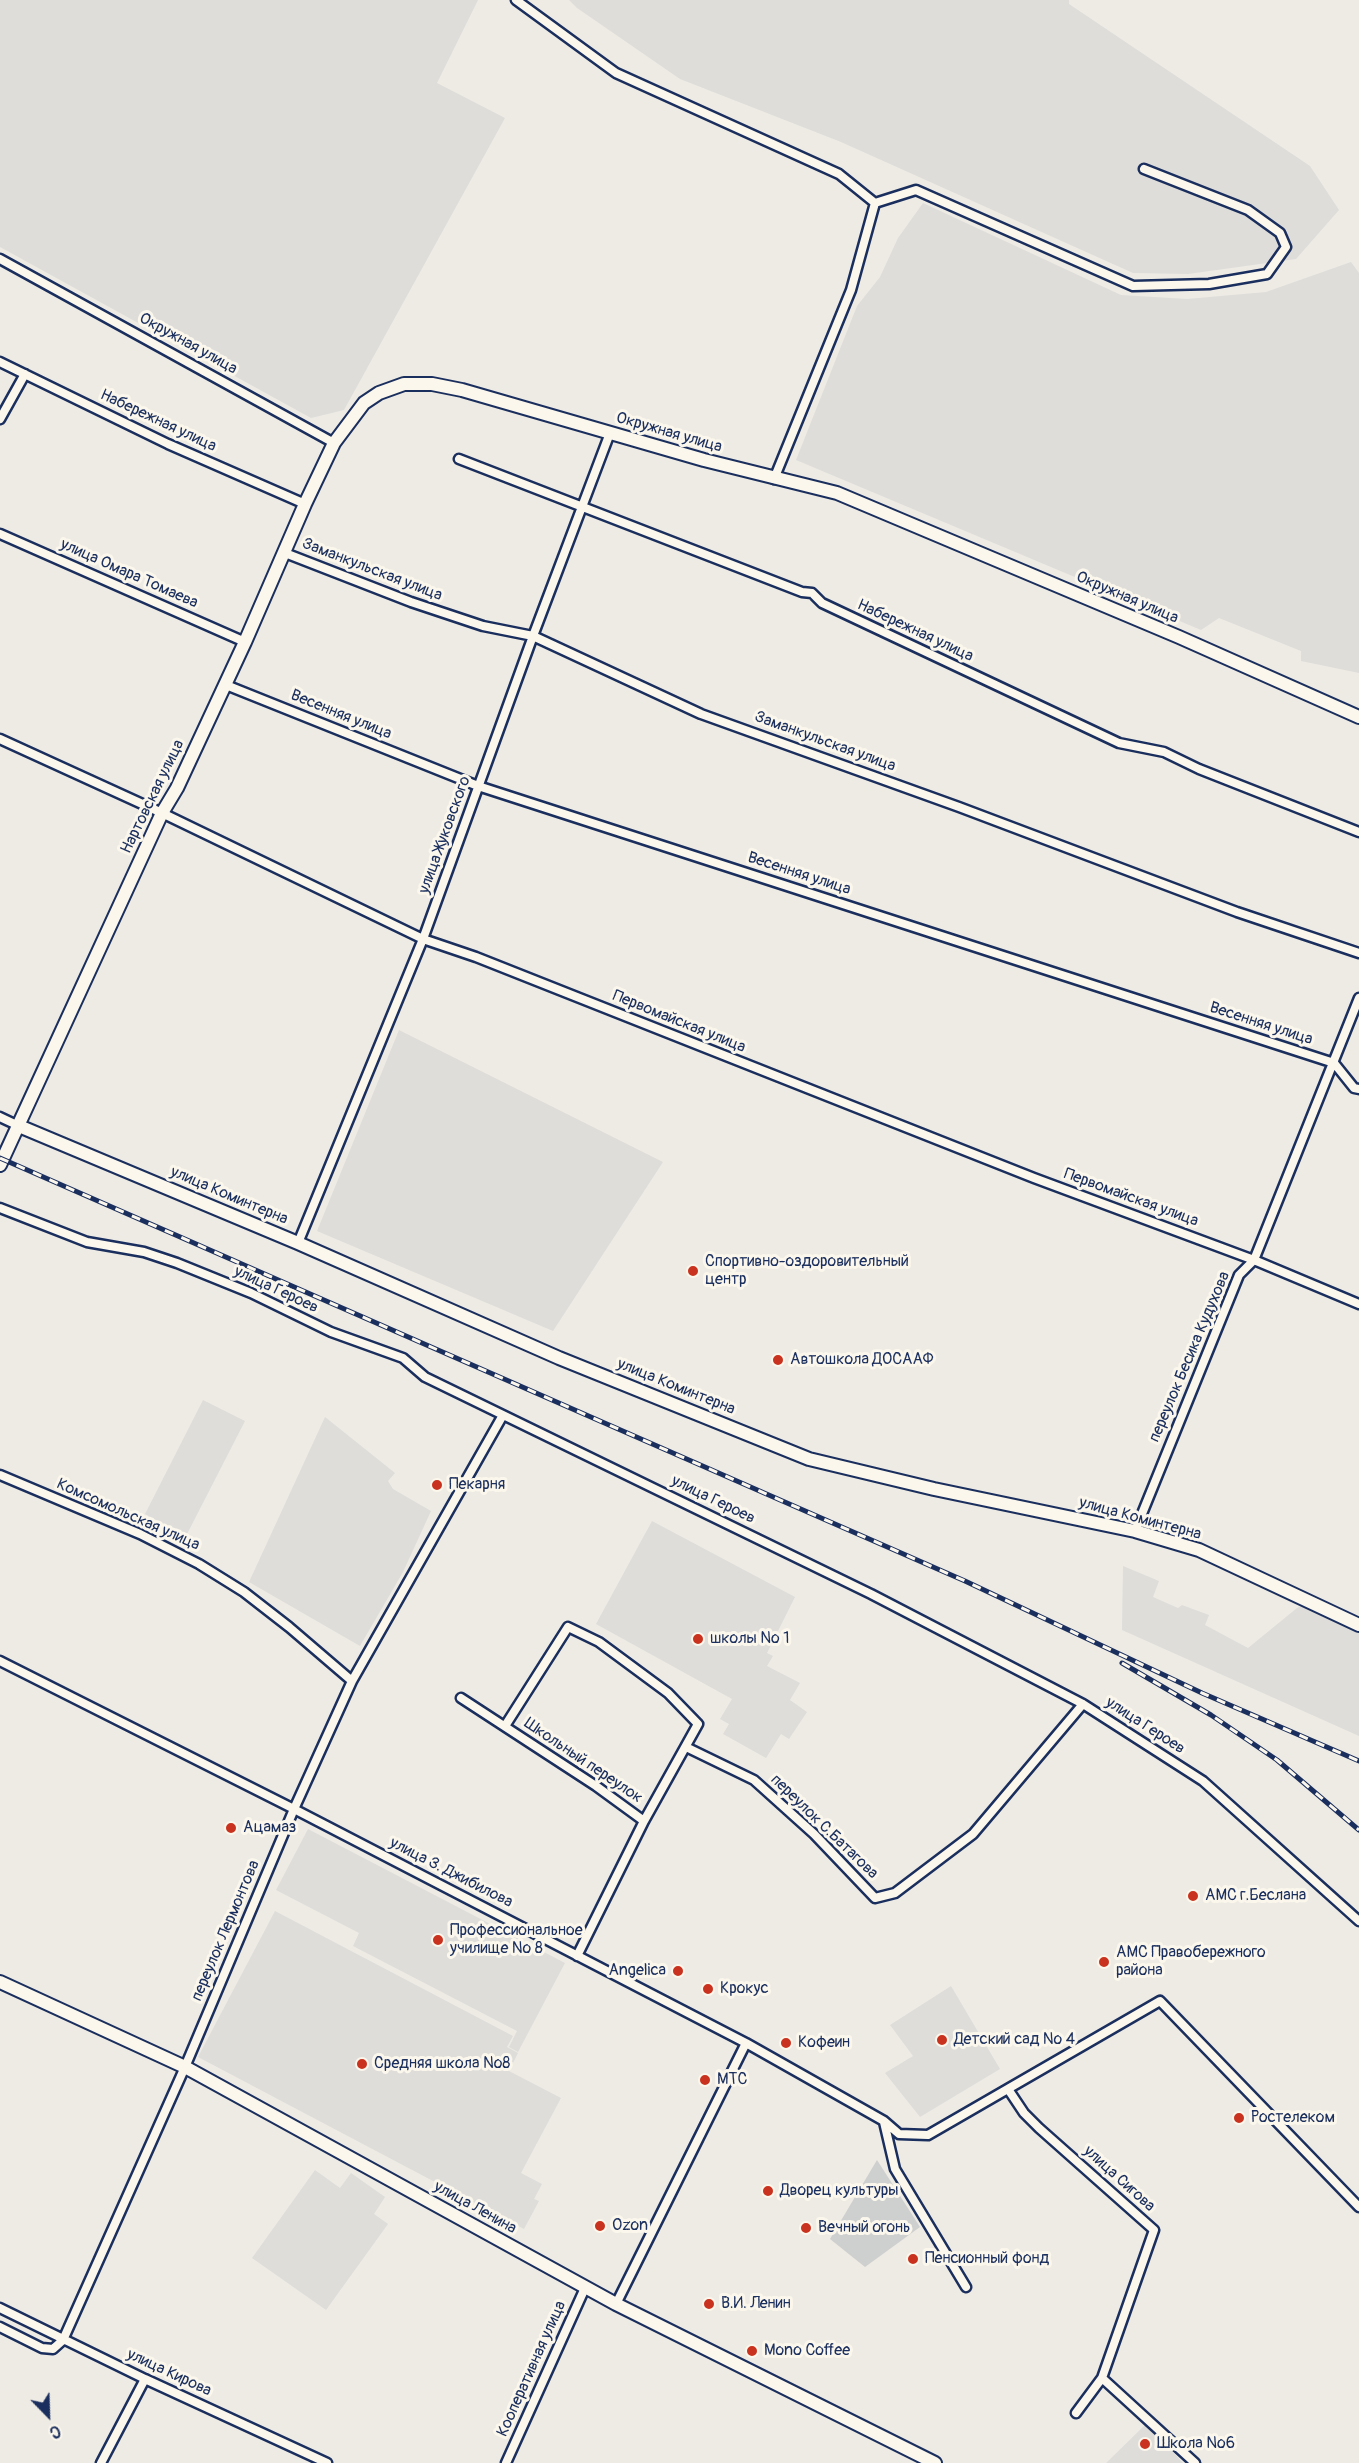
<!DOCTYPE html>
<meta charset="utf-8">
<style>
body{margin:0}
#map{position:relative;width:1359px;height:2463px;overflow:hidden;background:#eeebe4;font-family:Pangolin,sans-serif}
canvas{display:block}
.north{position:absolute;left:18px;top:2385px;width:60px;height:60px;-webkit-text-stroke:4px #fbf7ec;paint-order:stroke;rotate:157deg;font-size:16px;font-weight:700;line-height:24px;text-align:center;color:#1b2f5e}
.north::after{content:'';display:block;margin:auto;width:21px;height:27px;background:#1b2f5e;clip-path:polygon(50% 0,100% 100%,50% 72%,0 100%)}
</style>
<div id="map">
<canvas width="1359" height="2463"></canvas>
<div class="north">С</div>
</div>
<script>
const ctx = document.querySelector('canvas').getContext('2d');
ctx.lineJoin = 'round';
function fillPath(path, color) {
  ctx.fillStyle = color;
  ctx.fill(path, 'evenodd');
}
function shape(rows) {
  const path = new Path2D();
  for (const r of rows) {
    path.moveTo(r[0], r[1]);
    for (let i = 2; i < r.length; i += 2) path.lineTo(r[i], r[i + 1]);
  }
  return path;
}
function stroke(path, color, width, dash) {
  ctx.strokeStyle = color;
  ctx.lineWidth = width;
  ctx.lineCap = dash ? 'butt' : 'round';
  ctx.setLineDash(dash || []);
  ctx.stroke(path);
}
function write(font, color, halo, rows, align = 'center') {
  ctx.font = font + ' Pangolin,sans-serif';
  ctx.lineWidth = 6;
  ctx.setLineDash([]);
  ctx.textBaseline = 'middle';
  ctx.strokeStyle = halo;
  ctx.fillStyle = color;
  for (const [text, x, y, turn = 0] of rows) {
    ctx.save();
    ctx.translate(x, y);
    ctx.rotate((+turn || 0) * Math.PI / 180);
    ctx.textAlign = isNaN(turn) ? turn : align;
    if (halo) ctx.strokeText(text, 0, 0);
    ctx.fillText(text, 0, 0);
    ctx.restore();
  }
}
const built = shape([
 [0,0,478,0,437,83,505,118,344,410,311,418,0,247],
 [569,0,1069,0,1069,4,1310,166,1339,210,1296,259,1188,274,1133,273,841,142,680,79,577,8],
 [923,203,1121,295,1187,299,1266,292,1351,262,1359,273,1359,673,1301,661,1301,651,1219,618,1201,630,796,460,857,306,880,277,898,238],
 [399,1030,663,1162,553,1331,317,1231],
 [203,1400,245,1421,186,1536,145,1514],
 [325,1417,395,1473,388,1481,393,1489,431,1511,403,1572,360,1646,249,1582],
 [652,1521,795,1597,767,1653,773,1656,767,1666,800,1683,790,1700,807,1712,789,1739,781,1734,766,1758,723,1734,729,1724,720,1719,732,1699,596,1624],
 [1123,1566,1159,1581,1153,1597,1178,1608,1182,1605,1209,1615,1205,1625,1248,1648,1297,1608,1305,1604,1359,1633,1359,1736,1122,1630],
 [308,1829,565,1963,518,2052,509,2047,517,2031,353,1946,359,1933,276,1890],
 [275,1911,513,2036,507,2047,518,2053,509,2071,561,2098,521,2173,542,2184,534,2199,539,2201,524,2229,198,2057],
 [951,1986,1000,2069,920,2117,885,2073,913,2056,890,2025],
 [315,2170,340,2188,351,2173,385,2197,374,2214,388,2224,326,2310,252,2258],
 [1146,2424,1183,2463,1106,2463]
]);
const green = shape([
 [877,2160,920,2227,865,2267,830,2239]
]);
const street = shape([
 [516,0,616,73,839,174,875,203,851,290,774,479],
 [875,203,916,190,1133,286,1209,284,1267,274,1286,247,1280,233,1248,210,1144,169],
 [0,259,334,443],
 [0,362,168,444,305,504],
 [0,419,25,374],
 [459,459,802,592,812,593,822,603,1119,743,1164,752,1199,769,1359,832],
 [0,534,245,642],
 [285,553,411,602,483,626,533,636,701,714,959,807,1237,912,1359,953],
 [226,685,478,786,1334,1063,1354,1088,1359,1089],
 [0,739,162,813,423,939,476,957,1034,1178,1254,1260,1359,1304],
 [0,1117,19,1126],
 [0,1208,87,1242,144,1252,177,1263,251,1293,331,1332,403,1358,425,1377,871,1594,1083,1704,1203,1781,1359,1921],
 [298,1243,423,939,533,636,610,433],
 [0,1475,140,1534,199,1564,244,1592,289,1627,352,1681],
 [1135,1531,1239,1275,1254,1260,1359,998],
 [0,1661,294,1809,746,2043,884,2121,899,2134,928,2135,1160,2001,1359,2207],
 [461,1698,596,1786,644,1821],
 [505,1726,568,1627,599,1642,668,1693,698,1724,644,1821,577,1956],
 [686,1747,754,1780,814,1834,875,1898,895,1893,973,1834,1083,1704],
 [1008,2089,1024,2113,1039,2128,1154,2230,1102,2378,1076,2413],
 [884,2122,895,2169,966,2287],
 [616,2304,746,2043],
 [0,2308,145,2379,327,2463],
 [0,2327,42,2348,53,2349,63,2340,185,2067,294,1809,352,1681,503,1415],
 [1102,2378,1195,2463],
 [101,2463,145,2379],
 [506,2463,585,2288]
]);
const secondary = shape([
 [19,1126,298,1243,559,1358,809,1459,934,1489,1135,1531,1199,1550,1359,1625],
 [0,1165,162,813,177,788,245,642,305,504,334,443,364,403,379,393,404,384,432,384,462,390,704,460,837,493,1179,637,1359,717],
 [0,1982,185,2067,616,2304,935,2463]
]);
const rail = shape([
 [0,1158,965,1581,1202,1693,1359,1761],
 [1122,1663,1211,1715,1277,1760,1359,1830]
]);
const markers = [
 [693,1271,6,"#c8321e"],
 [778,1360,6,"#c8321e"],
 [437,1485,6,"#c8321e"],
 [698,1639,6,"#c8321e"],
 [231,1828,6,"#c8321e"],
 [1193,1896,6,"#c8321e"],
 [438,1940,6,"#c8321e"],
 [1104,1962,6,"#c8321e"],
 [678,1971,6,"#c8321e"],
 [708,1989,6,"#c8321e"],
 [942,2040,6,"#c8321e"],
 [786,2043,6,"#c8321e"],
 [362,2064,6,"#c8321e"],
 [705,2080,6,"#c8321e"],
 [1239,2118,6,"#c8321e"],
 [768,2191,6,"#c8321e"],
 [600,2226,6,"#c8321e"],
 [806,2228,6,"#c8321e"],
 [913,2259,6,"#c8321e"],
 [709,2304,6,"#c8321e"],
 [752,2351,6,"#c8321e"],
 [1145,2444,6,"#c8321e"]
];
const streetNames = [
 ["Окружная улица",188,344,29],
 ["Набережная улица",158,421,25],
 ["Окружная улица",669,433,16],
 ["Заманкульская улица",372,570,21],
 ["улица Омара Томаева",129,574,24],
 ["Окружная улица",1127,598,23],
 ["Набережная улица",915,631,25],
 ["Весенняя улица",341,715,22],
 ["Заманкульская улица",825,742,20],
 ["Нартовская улица",153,797,-64],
 ["улица Жуковского",445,835,-70],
 ["Весенняя улица",799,874,18],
 ["Первомайская улица",679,1022,22],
 ["Весенняя улица",1261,1024,18],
 ["улица Коминтерна",229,1196,23],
 ["Первомайская улица",1131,1198,20],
 ["улица Героев",276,1290,25],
 ["переулок Бесика Кудухова",1190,1357,-67],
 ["улица Коминтерна",676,1387,22],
 ["улица Героев",713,1500,26],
 ["Комсомольская улица",128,1515,24],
 ["улица Коминтерна",1140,1519,15],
 ["улица Героев",1145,1726,33],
 ["Школьный переулок",583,1761,34],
 ["переулок С.Батагова",824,1827,44],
 ["улица З. Джибилова",451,1873,27],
 ["переулок Лермонтова",226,1931,-67],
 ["улица Сигова",1119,2179,42],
 ["улица Ленина",475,2208,29],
 ["Кооперативная улица",532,2369,-66],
 ["улица Кирова",169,2373,25]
];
const poiNames = [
 ["Спортивно-оздоровительный",705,1262],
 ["центр",705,1280],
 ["Автошкола ДОСААФ",790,1360],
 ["Пекарня",449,1485],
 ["школы № 1",710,1639],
 ["Ацамаз",243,1828],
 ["АМС г.Беслана",1205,1896],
 ["Профессиональное",450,1931],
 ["училище № 8",450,1949],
 ["АМС Правобережного",1116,1953],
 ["района",1116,1971],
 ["Angelica",666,1971,"right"],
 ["Крокус",720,1989],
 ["Детский сад № 4",954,2040],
 ["Кофеин",798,2043],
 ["Средняя школа №8",374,2064],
 ["МТС",717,2080],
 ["Ростелеком",1251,2118],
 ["Дворец культуры",780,2191],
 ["Ozon",612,2226],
 ["Вечный огонь",818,2228],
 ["Пенсионный фонд",925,2259],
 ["В.И. Ленин",721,2304],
 ["Mono Coffee",764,2351],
 ["Школа №6",1157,2444]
];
fillPath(built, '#deddda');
fillPath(green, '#cecfcf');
stroke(street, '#1b2f5e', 13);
stroke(secondary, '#1b2f5e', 16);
stroke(street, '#fbf7ec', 8);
stroke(secondary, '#fbf7ec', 12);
stroke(rail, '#1b2f5e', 5);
stroke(rail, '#fbf7ec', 3, [9]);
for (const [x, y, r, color] of markers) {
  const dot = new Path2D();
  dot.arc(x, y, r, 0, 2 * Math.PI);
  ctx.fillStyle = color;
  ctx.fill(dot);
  stroke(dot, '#fbf7ec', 2);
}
write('16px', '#1b2f5e', '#fbf7ec', streetNames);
write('16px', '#1b2f5e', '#fbf7ec', poiNames, 'left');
</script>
